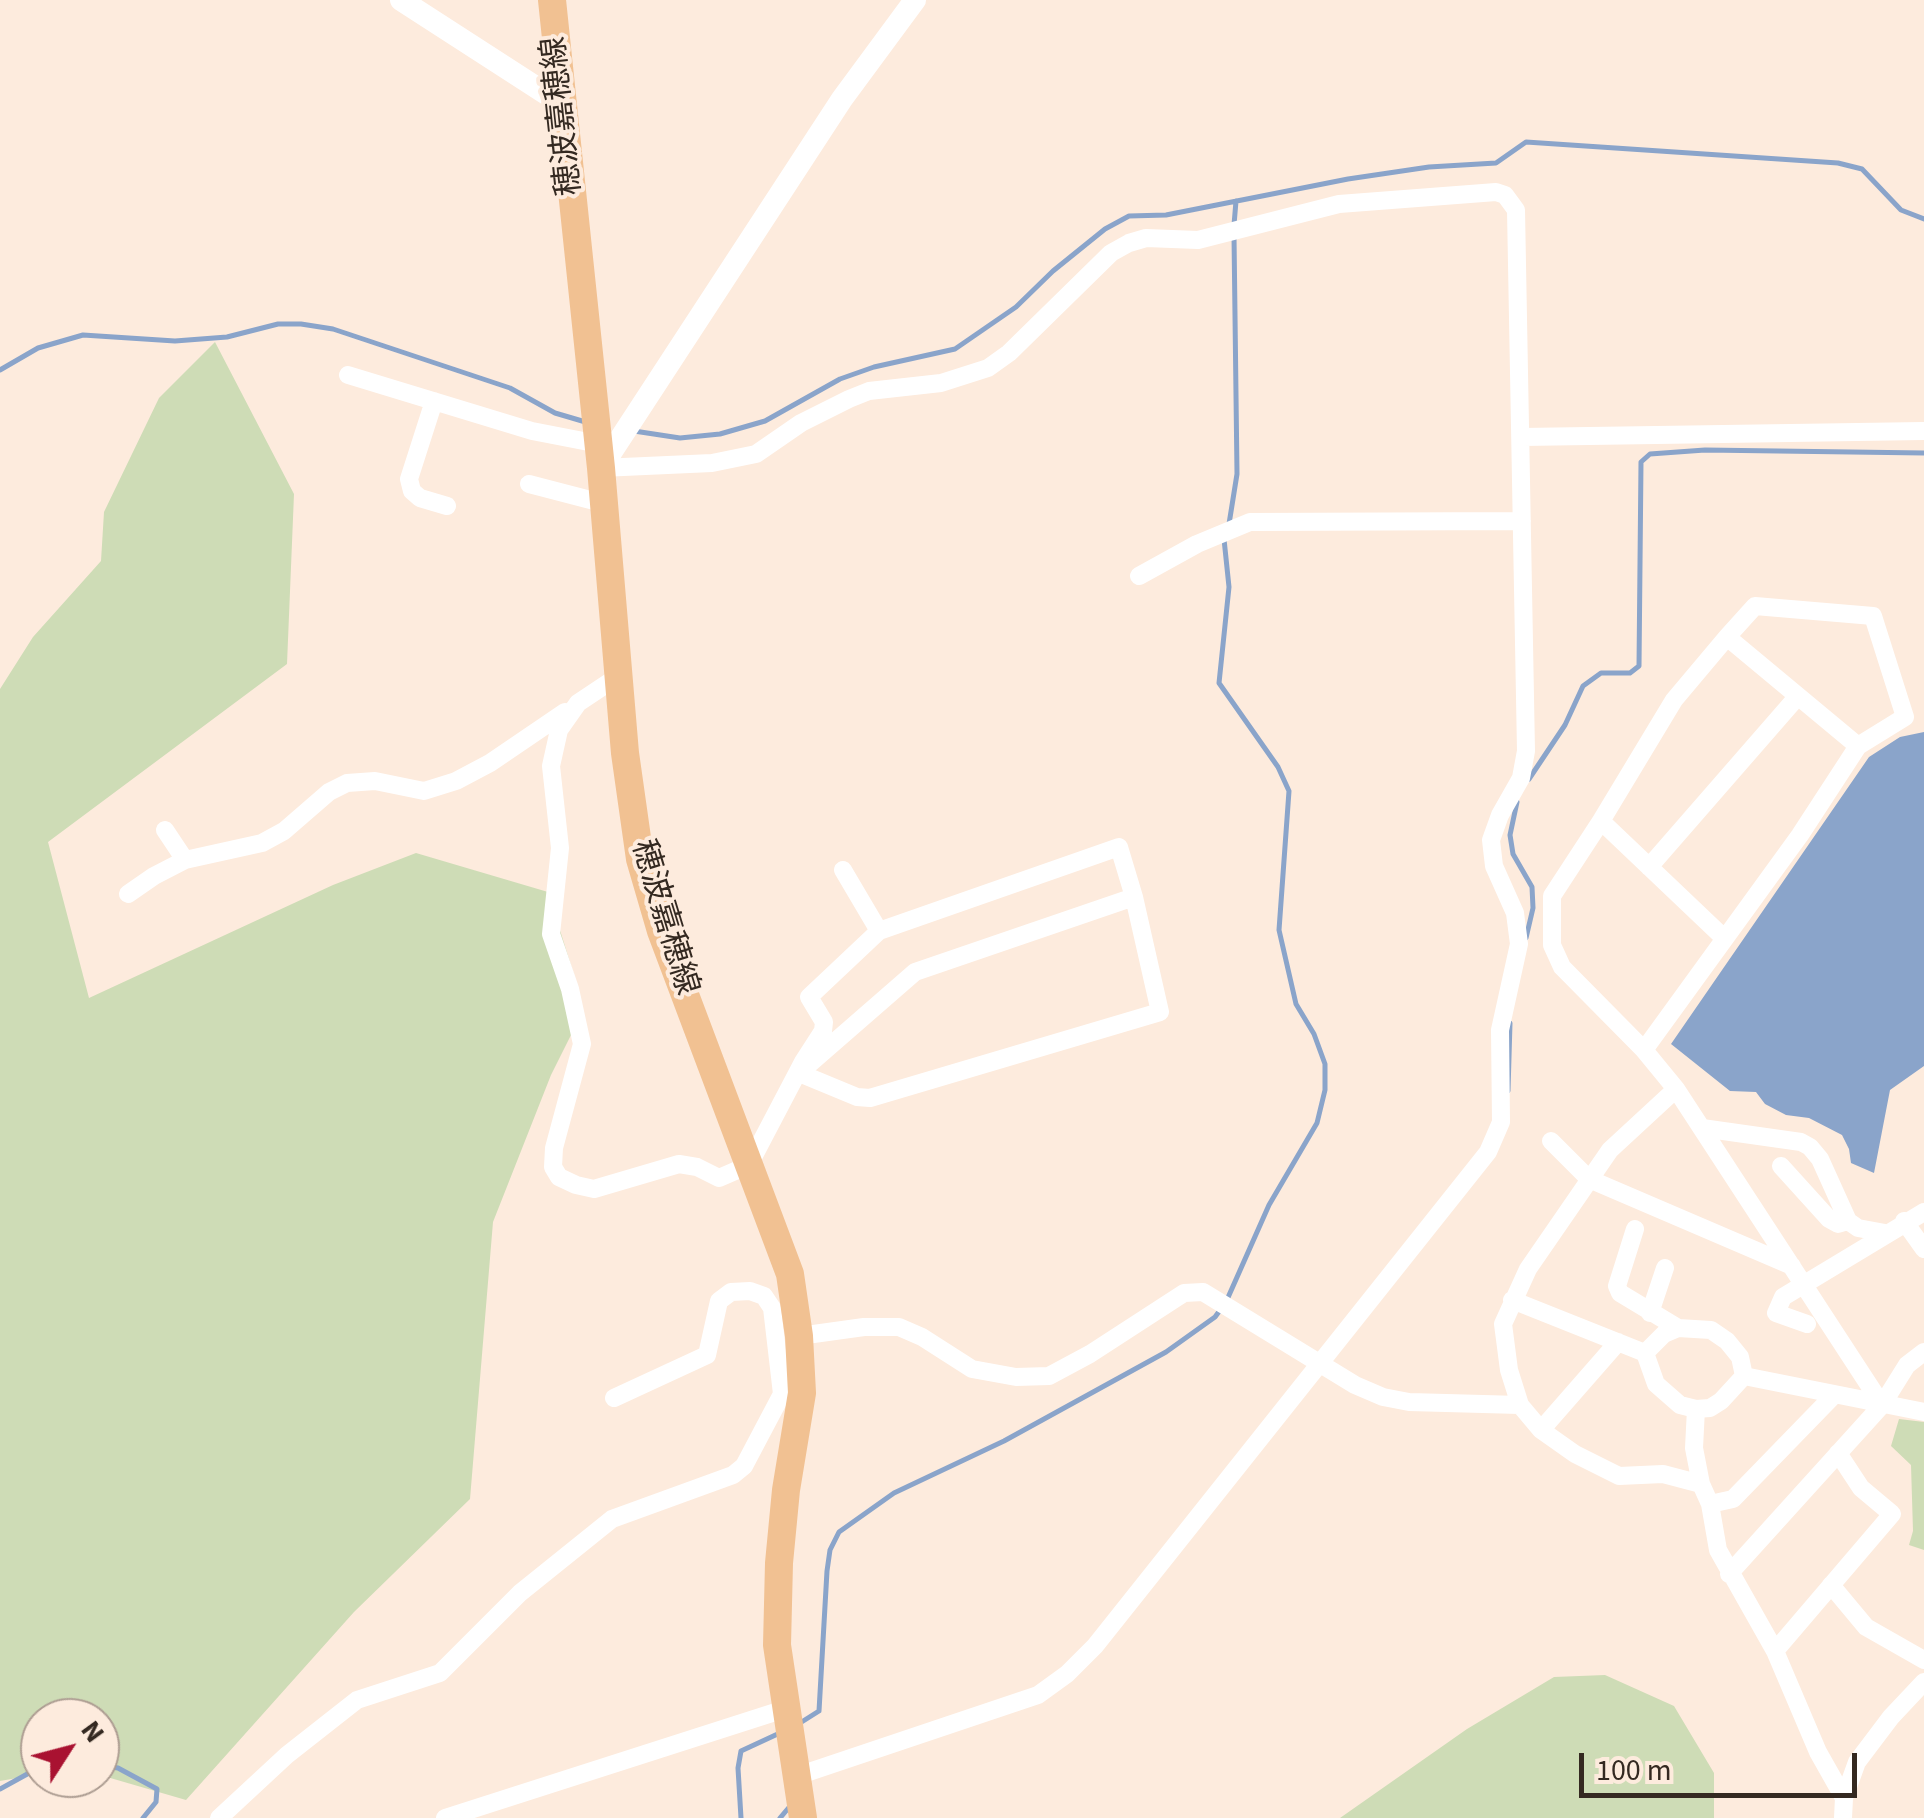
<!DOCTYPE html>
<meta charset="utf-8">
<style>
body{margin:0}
#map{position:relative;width:1924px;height:1818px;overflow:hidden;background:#fdebdd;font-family:"Source Sans 3",sans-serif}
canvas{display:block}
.north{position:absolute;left:20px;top:1698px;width:100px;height:100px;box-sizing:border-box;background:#fdebdd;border:2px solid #ad9d92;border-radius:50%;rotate:54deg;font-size:28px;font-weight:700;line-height:40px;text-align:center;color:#342921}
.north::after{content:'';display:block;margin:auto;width:35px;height:45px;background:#a91231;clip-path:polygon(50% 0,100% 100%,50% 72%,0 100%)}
.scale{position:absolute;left:1579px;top:1753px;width:278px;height:45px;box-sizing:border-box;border:5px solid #342921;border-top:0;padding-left:12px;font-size:30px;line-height:35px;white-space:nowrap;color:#342921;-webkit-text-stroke:8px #fdebdd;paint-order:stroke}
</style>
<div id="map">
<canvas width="1924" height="1818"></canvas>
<div class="north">N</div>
<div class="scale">100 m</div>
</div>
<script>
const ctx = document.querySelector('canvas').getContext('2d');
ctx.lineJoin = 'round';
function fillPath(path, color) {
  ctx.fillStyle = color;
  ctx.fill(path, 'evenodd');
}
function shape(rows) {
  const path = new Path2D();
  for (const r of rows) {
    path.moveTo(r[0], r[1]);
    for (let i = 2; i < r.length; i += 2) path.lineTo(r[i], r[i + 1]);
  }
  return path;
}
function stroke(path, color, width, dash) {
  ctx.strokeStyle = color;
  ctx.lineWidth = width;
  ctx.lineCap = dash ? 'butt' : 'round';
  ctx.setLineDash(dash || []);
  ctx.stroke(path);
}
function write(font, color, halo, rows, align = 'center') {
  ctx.font = font + ' "Source Sans 3","Noto Sans JP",sans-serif';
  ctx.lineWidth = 8;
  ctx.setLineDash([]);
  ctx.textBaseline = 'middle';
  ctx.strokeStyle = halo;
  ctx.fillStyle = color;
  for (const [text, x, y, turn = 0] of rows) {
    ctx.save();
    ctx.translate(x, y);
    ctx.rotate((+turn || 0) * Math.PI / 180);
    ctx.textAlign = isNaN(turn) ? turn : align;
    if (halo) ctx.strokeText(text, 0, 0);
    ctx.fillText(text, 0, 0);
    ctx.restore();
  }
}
const green = shape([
 [215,342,294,494,287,664,48,842,89,998,333,885,416,853,548,892,575,978,577,1023,551,1075,493,1222,470,1499,354,1612,186,1800,100,1775,100,1718,40,1718,40,1774,0,1781,0,689,33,637,101,561,104,512,159,398],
 [1899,1419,1924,1422,1924,1550,1909,1545,1913,1531,1911,1465,1891,1446],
 [1605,1675,1674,1706,1714,1773,1714,1818,1340,1818,1467,1729,1554,1677]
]);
const water = shape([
 [1924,732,1924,1066,1890,1090,1874,1173,1851,1163,1849,1149,1842,1135,1809,1118,1786,1115,1765,1104,1756,1092,1730,1091,1671,1044,1869,757,1900,737]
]);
const stream = shape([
 [1234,225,1236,201],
 [0,370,38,348,83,335,175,341,227,337,278,324,301,324,333,329,510,388,555,413,589,423],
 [634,431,680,438,720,434,765,421,840,379,874,367,955,349,1016,307,1053,271,1105,229,1129,216,1166,215,1348,179,1429,167,1496,163,1526,142,1838,163,1862,169,1901,210,1924,219],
 [1229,524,1237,474,1234,236],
 [1529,779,1565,725,1583,686,1601,673,1630,673,1639,666,1641,462,1650,454,1705,450,1924,453],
 [1517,802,1510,835,1513,854,1532,887,1533,908,1526,938],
 [1508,1091,1510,1023],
 [800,1723,819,1711,827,1571,830,1550,839,1532,894,1493,1004,1441,1166,1352,1215,1317,1226,1302,1269,1205,1317,1123,1325,1090,1325,1064,1314,1034,1296,1004,1279,930,1289,791,1278,767,1219,683,1229,587,1224,539],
 [100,1765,118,1768,157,1789,156,1802,143,1818],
 [0,1789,40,1767],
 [741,1818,738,1768,741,1751,782,1732],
 [780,1818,791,1805]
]);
const minor = shape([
 [348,375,532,431,599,444],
 [434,401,409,479,412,491,420,498,447,506],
 [1522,437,1924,431],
 [601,468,712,463,756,454,801,423,849,399,869,391,941,383,988,368,1009,353,1111,253,1129,243,1146,238,1198,240,1339,204,1496,192,1505,195,1516,210,1526,751,1521,778,1500,815,1491,840,1494,866,1515,913,1519,944,1500,1030,1501,1122,1488,1152,1095,1646,1067,1674,1038,1695,797,1776],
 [529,484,602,503],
 [1139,576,1197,544,1250,522,1522,521],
 [1727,637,1755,606,1873,616,1905,717,1858,746,1800,835,1644,1050,1676,1089,1882,1405],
 [620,675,578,703,559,730,551,766,560,848,551,934,570,989,582,1044,554,1148,553,1167,559,1177,576,1185,594,1189,679,1164,697,1167,719,1178,749,1165,803,1062,823,1031,824,1022,809,997,879,931,1119,847,1134,897,1160,1012,870,1098,857,1097,799,1073,915,972,1134,897],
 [1601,821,1552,896,1552,945,1562,967,1644,1050],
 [165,830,185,860],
 [1649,867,1798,696],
 [843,870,879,931],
 [128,894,154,876,185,860,262,843,284,831,329,792,347,783,375,781,424,791,456,781,490,763,565,712],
 [1724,938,1601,821,1674,700,1727,637,1858,746],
 [1676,1089,1610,1150,1528,1269,1503,1324,1509,1370,1520,1405,1541,1430,1575,1454,1619,1476,1663,1474,1701,1484,1710,1504,1718,1550,1775,1651,1818,1752,1844,1798],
 [1702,1128,1801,1142,1810,1147,1820,1159,1848,1221,1858,1228,1885,1233],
 [1551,1141,1589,1179,1792,1266],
 [1781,1166,1829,1219,1838,1224,1848,1221],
 [1904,1221,1924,1249],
 [1635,1229,1617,1286,1620,1293,1678,1328],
 [1512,1300,1645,1353,1664,1334,1678,1328,1711,1330,1727,1341,1740,1357,1744,1376,1924,1412],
 [1650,1313,1665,1268],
 [1807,1324,1776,1313,1783,1297,1924,1212],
 [799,1336,864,1327,899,1327,922,1337,972,1369,1016,1377,1049,1376,1090,1354,1184,1293,1203,1292,1355,1385,1383,1397,1409,1402,1520,1405],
 [1645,1353,1656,1384,1680,1405,1696,1409,1710,1408,1721,1401,1744,1376],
 [614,1398,707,1355,719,1301,731,1292,750,1291,764,1296,772,1308,782,1394],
 [1696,1409,1694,1448,1701,1484],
 [1541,1430,1618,1342],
 [1710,1504,1733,1499,1835,1394],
 [1729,1574,1882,1405,1907,1365,1924,1352],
 [1831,1585,1866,1627,1924,1660],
 [1775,1651,1892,1514,1861,1488,1838,1453],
 [219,1818,287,1755,357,1700,440,1673,520,1593,612,1519,733,1475,744,1466,782,1394,802,1393],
 [445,1818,788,1708],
 [1843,1818,1844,1798,1857,1762,1891,1717,1924,1682]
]);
const tertiary = shape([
 [401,0,562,104],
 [601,468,842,99,915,0]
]);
const primary = shape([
 [552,0,601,468,625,753,640,859,661,931,790,1274,799,1336,802,1393,786,1490,779,1563,777,1645,803,1818]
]);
const streetNames = [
 ["穂波嘉穂線",564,116,-96],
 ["穂波嘉穂線",663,918,73]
];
fillPath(green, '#cedcb6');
fillPath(water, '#8aa4ca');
stroke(stream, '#8aa4ca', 5);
stroke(minor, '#fff', 18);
stroke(tertiary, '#fff', 22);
stroke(primary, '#f1c192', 28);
write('32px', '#342921', '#fdebdd', streetNames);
</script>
